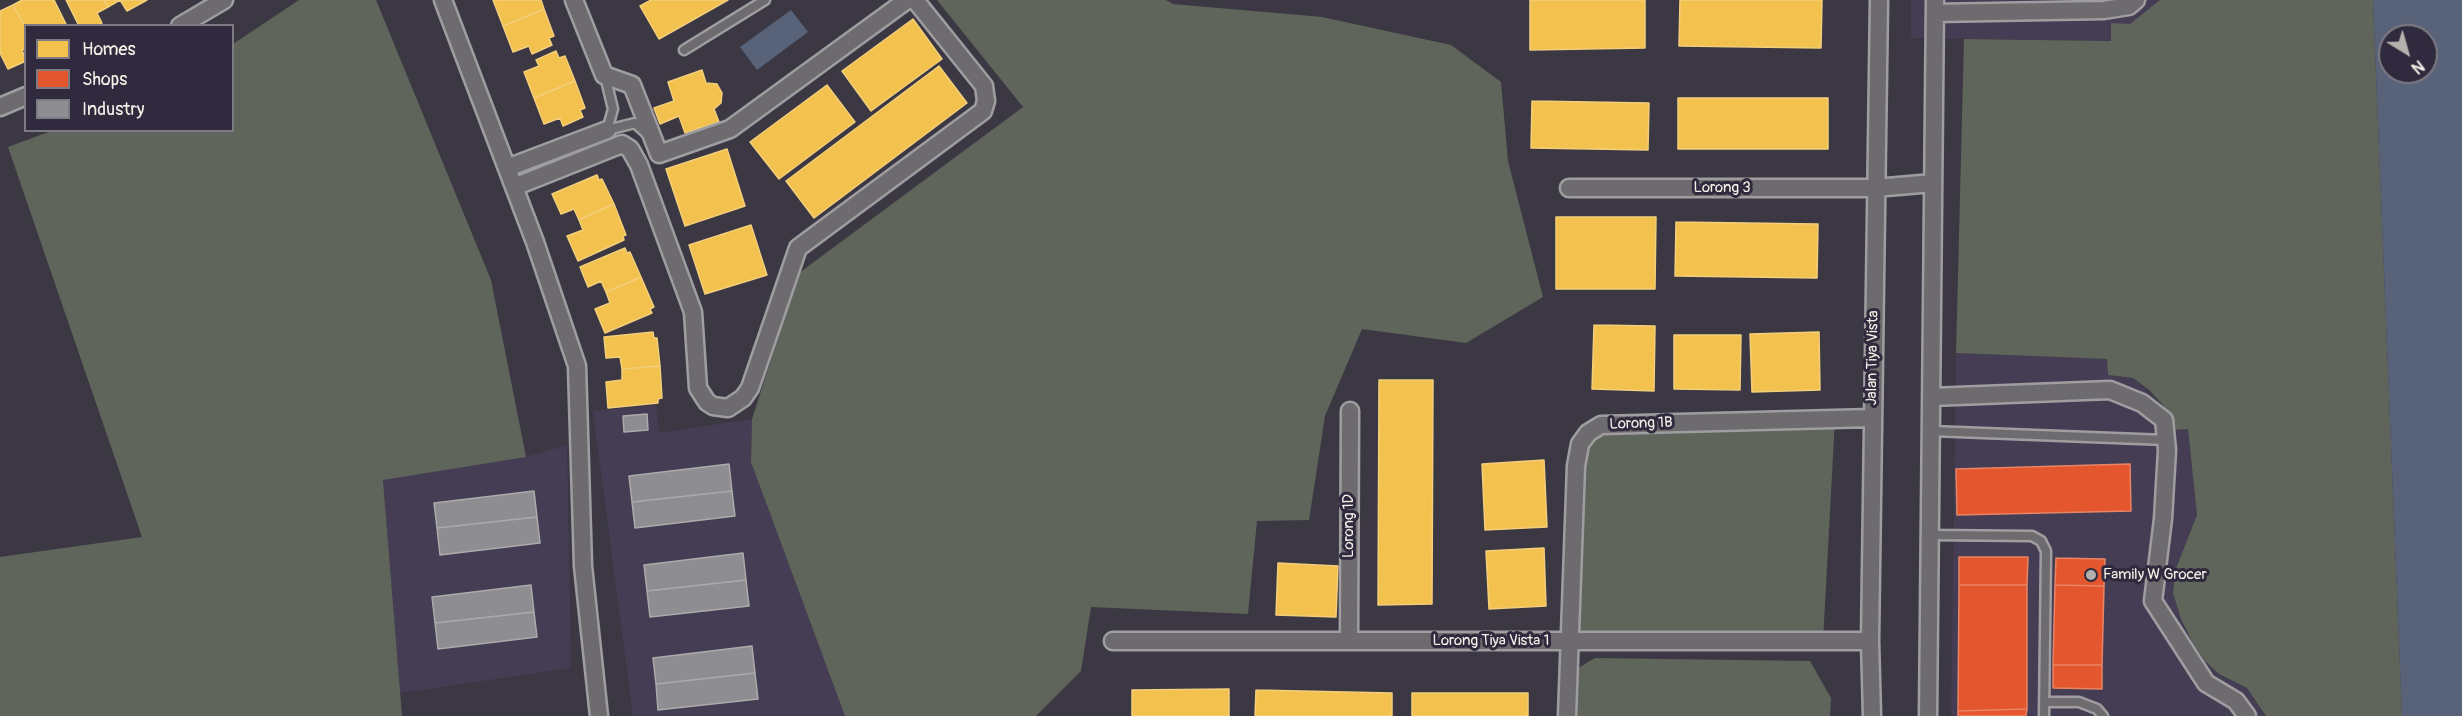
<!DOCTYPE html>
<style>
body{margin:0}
#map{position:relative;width:2462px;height:716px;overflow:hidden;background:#3b3843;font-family:Pangolin,sans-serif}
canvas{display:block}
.legend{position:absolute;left:24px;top:24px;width:210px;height:108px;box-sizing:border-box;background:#2f2a3d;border:2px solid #7e7a81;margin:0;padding:8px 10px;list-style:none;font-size:18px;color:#f4f1e8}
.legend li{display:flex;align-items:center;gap:12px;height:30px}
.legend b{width:30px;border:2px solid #7e7a81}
.north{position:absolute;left:2378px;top:24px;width:60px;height:60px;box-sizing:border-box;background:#2f2a3d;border:2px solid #7e7a81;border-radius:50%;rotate:143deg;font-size:16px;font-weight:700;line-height:24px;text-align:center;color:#f4f1e8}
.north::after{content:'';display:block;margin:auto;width:21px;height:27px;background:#b3b0ae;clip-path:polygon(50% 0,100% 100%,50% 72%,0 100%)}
</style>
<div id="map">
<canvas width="2462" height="716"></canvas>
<ul class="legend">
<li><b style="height:16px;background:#f2c14e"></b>Homes</li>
<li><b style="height:16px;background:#e4572e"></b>Shops</li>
<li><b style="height:16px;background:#8d8d92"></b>Industry</li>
</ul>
<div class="north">N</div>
</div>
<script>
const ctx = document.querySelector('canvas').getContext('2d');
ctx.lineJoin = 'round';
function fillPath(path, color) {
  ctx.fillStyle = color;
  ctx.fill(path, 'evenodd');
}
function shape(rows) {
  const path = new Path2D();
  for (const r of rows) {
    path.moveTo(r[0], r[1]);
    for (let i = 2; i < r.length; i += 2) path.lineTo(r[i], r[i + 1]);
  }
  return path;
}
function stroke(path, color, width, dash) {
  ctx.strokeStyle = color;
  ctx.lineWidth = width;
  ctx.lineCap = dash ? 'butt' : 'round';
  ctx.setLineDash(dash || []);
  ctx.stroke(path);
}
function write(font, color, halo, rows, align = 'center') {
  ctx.font = font + ' Pangolin,sans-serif';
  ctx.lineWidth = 6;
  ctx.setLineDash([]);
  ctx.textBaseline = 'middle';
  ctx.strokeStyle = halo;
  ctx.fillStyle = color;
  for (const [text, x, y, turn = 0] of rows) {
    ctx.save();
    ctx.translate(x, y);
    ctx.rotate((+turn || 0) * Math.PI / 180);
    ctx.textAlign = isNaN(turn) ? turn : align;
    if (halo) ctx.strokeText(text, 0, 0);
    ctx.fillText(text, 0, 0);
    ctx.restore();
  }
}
const built = shape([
 [1911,0,2160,0,2111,41,1911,38],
 [1956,353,2107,359,2108,375,2133,378,2163,405,2173,430,2188,429,2197,515,2175,571,2173,593,2181,619,2219,674,2247,688,2266,716,1951,716],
 [656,405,659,433,752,419,751,462,845,716,633,716,593,411],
 [567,445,571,668,400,693,383,479,526,457]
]);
const green = shape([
 [299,0,376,0,491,280,526,457,383,480,402,716,0,716,0,557,142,537,8,147,51,131,232,130,233,44],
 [937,0,1166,0,1173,4,1322,17,1451,45,1501,82,1508,161,1543,297,1466,343,1362,329,1325,416,1309,520,1257,521,1248,614,1091,607,1081,671,1036,716,845,716,751,462,752,419,799,273,1023,107],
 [2160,0,2373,0,2402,716,2266,716,2247,688,2219,674,2205,661,2193,643,2181,619,2173,593,2175,571,2197,515,2188,429,2173,430,2163,405,2149,390,2133,378,2108,375,2107,359,1956,353,1964,39,2111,41,2111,23,2130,24],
 [1835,419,1823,641,1569,641,1576,466,1588,433],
 [1595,658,1810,661,1831,698,1830,716,1567,716,1568,674]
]);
const water = shape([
 [2373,0,2462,0,2462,716,2402,716],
 [2390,36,2426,36,2426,72,2390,72],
 [791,10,808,32,757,70,740,47]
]);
const homes = shape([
 [22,0,54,0,67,26,26,26,26,28,13,5,22,0],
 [66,0,104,0,108,7,97,13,102,23,96,26,79,26,66,0],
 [104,0,147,0,127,11,120,0,108,7,104,0],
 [493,0,541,0,544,9,503,26,493,0],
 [651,0,728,0,659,39,640,6,651,0],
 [1530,0,1645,0,1645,48,1530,50,1530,0],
 [1680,0,1822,0,1821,48,1679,46,1680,0],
 [13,5,26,28,26,49,22,50,26,61,8,69,0,53,0,11,13,5],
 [544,9,554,36,549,38,552,45,532,54,529,46,513,52,503,26,544,9],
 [913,19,942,59,871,111,842,71,913,19],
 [556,51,559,58,565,56,575,81,534,98,524,72,539,66,536,60,556,51],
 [939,66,967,103,814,218,786,181,939,66],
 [702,70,706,83,717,84,722,93,721,103,714,109,719,122,685,133,679,116,660,124,654,108,674,101,668,82,702,70],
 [575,81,585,108,580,110,583,117,563,126,560,118,544,124,534,98,575,81],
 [827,85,855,122,779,179,750,142,827,85],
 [1678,98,1828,98,1828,149,1678,149,1678,98],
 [1532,101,1649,103,1648,150,1531,148,1532,101],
 [727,149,745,206,685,226,666,169,727,149],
 [597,175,599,180,602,179,614,204,579,220,574,209,561,214,552,194,597,175],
 [614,204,626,235,623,236,624,240,578,261,567,236,583,230,579,220,614,204],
 [1556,217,1656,217,1655,289,1556,289,1556,217],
 [1676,222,1818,224,1817,278,1675,276,1676,222],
 [751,225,767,275,705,294,689,245,751,225],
 [625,248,627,253,630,252,641,277,606,292,601,281,588,287,580,267,625,248],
 [641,277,654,307,650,309,652,313,605,333,595,309,610,303,606,292,641,277],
 [1594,325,1655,326,1654,391,1592,389,1594,325],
 [653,332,654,338,657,338,660,366,622,369,620,357,606,358,604,337,653,332],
 [1819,332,1820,390,1752,392,1750,334,1819,332],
 [1674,335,1741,335,1740,390,1674,389,1674,335],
 [660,366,662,398,658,399,658,403,608,408,606,382,622,380,622,369,660,366],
 [1379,380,1433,380,1432,604,1378,605,1379,380],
 [1544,460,1547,527,1485,530,1482,464,1544,460],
 [1544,548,1546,606,1489,609,1486,551,1544,548],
 [1278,563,1338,566,1336,617,1276,615,1278,563],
 [1229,689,1229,716,1132,716,1132,690,1229,689],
 [1256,690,1392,693,1392,716,1255,716,1256,690],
 [1412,693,1528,693,1528,716,1412,716,1412,693]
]);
const shops = shape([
 [2130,464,2131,511,1957,515,1956,469,2130,464],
 [1959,557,2028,557,2027,585,1959,585,1959,557],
 [2056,558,2105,559,2104,586,2055,585,2056,558],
 [1959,585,2027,585,2027,709,1958,711,1959,585],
 [2055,585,2104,586,2102,665,2053,665,2055,585],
 [2053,665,2102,665,2102,689,2053,688,2053,665],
 [2027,709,2026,716,1958,716,1958,711,2027,709]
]);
const industry = shape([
 [647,414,648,430,624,432,623,416,647,414],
 [729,464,732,491,632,502,629,476,729,464],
 [534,491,537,517,437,528,434,503,534,491],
 [732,491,735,516,635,528,632,502,732,491],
 [537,517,540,543,440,555,437,528,537,517],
 [743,553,746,580,647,591,644,565,743,553],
 [746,580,749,606,650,617,647,591,746,580],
 [531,585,534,612,435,623,432,597,531,585],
 [534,612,537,637,438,649,435,623,534,612],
 [752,646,755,673,656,684,653,658,752,646],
 [755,673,758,699,658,710,656,684,755,673]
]);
const service = shape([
 [684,50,765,0],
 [605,76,613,109,607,130],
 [607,130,635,123,647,134],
 [1931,431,2166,440],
 [1930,535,2032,536,2041,541,2046,551,2044,716],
 [2045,702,2079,702,2097,709,2103,716]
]);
const minor = shape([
 [443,0,535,242,577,366,583,566,599,716],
 [574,0,604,75,632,85,659,154,730,129,907,0],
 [1935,13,2104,10,2129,6,2136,0],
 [180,26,224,0],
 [0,107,26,96],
 [507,168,607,130],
 [514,187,622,144,630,149,639,165,693,312,698,388,707,402,713,406,728,408,743,398,750,388,798,248,983,111,986,101,984,86,915,0],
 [1569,188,1875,188,1933,183],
 [1931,397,2110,390,2142,403,2164,420,2167,450,2163,519,2153,601,2206,683,2236,701,2247,716],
 [1113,641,1870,641],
 [1349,641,1350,411],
 [1567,716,1576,466,1580,444,1588,433,1601,425,1872,418],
 [1872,716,1870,641,1879,0],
 [1928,716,1935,0]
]);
const markers = [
 [2091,575,6,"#b3b0ae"]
];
const streetNames = [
 ["Lorong 3",1722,188],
 ["Jalan Tiya Vista",1873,358,-89],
 ["Lorong 1B",1641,424,-2],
 ["Lorong 1D",1349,526,-90],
 ["Lorong Tiya Vista 1",1491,641]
];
const poiNames = [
 ["Family W Grocer",2103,575]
];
fillPath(built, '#443d53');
fillPath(green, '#5f655b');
fillPath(water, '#586279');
fillPath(homes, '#f2c14e');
stroke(homes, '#f3cf7c', 1.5);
fillPath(shops, '#e4572e');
stroke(shops, '#e98566', 1.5);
fillPath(industry, '#8d8d92');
stroke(industry, '#acabac', 1.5);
stroke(service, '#9f9da0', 13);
stroke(minor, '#9f9da0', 21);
stroke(service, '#6d6b6e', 8);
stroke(minor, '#6d6b6e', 16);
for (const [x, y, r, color] of markers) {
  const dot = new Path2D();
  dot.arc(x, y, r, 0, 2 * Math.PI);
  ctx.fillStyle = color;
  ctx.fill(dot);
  stroke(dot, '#2f2a3d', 2);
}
write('15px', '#f4f1e8', '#2f2a3d', streetNames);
write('15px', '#f4f1e8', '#2f2a3d', poiNames, 'left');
</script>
